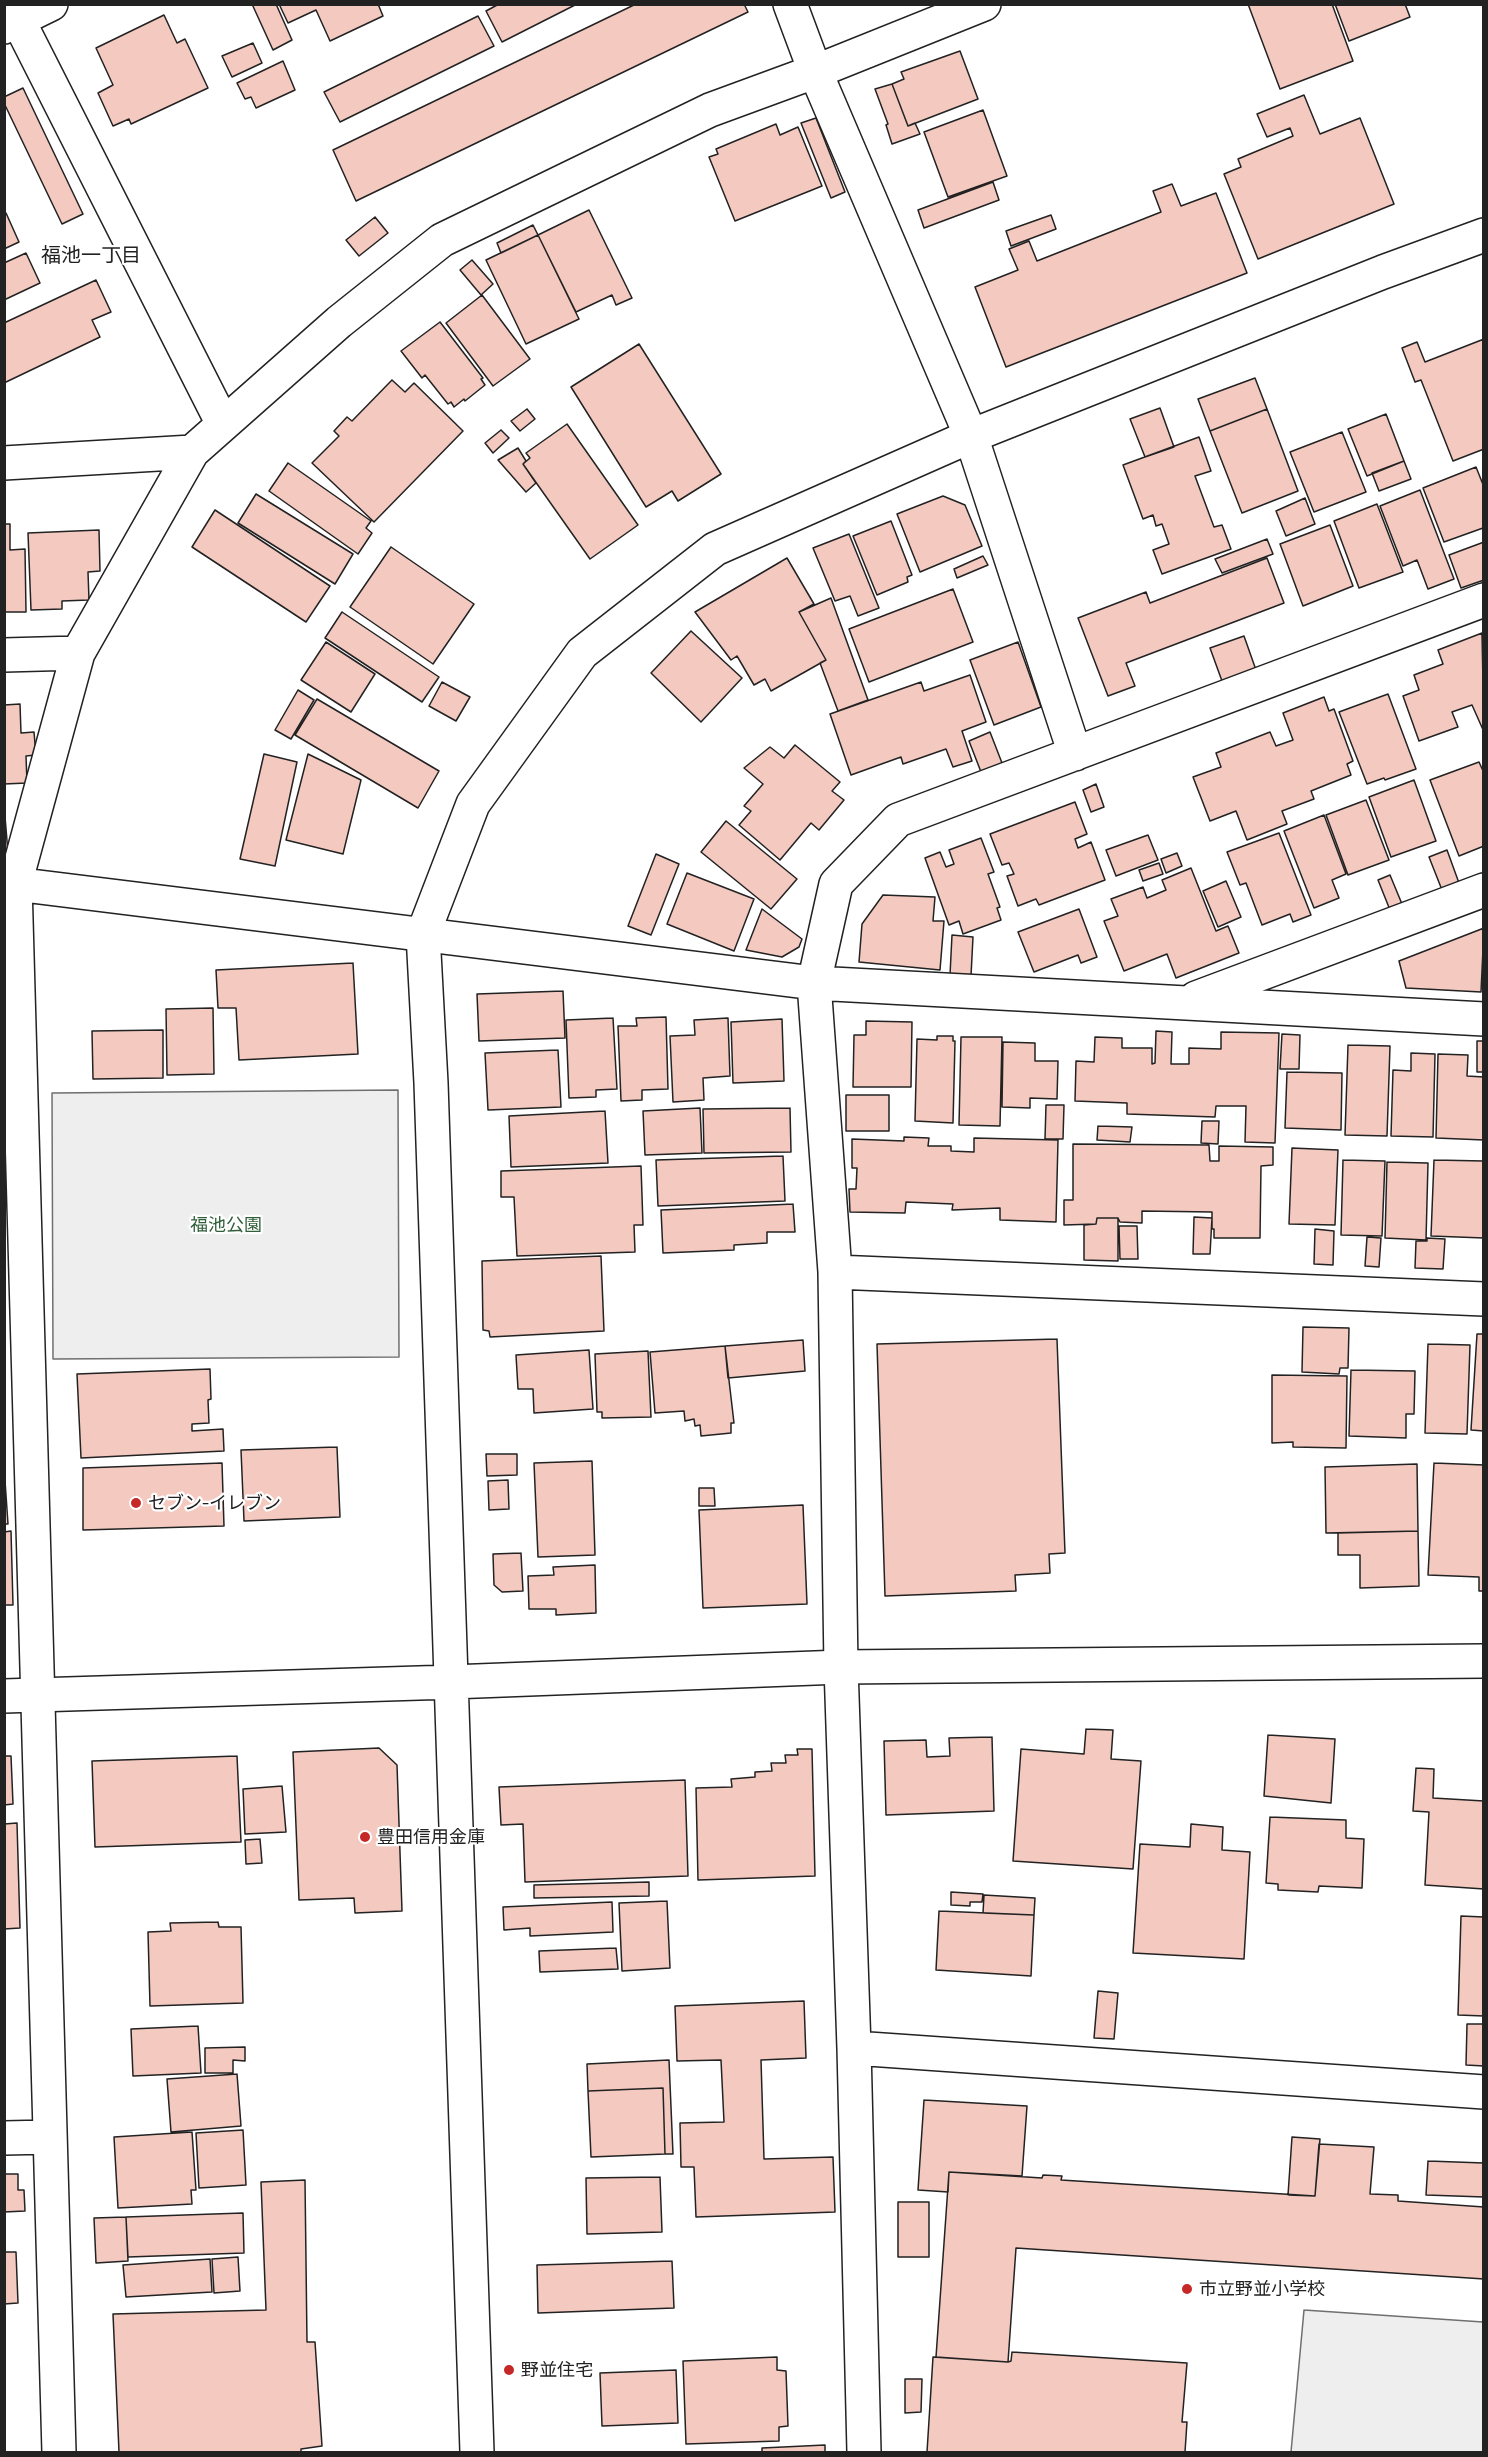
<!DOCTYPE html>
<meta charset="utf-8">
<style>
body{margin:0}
#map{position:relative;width:1488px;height:2457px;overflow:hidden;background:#fff;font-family:Barlow,sans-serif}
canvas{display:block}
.frame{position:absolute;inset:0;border:6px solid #222;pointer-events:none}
</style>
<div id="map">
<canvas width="1488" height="2457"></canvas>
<div class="frame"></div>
</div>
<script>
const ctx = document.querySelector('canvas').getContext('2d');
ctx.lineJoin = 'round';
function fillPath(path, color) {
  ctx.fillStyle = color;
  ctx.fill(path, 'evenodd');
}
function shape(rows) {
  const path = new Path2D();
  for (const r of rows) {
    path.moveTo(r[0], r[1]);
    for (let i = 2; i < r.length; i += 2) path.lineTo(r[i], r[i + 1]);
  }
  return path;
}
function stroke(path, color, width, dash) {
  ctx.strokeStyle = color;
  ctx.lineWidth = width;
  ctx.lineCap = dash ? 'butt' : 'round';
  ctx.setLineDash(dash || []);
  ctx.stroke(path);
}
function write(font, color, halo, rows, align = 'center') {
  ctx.font = font + ' Barlow,"Noto Sans JP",sans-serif';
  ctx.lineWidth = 4.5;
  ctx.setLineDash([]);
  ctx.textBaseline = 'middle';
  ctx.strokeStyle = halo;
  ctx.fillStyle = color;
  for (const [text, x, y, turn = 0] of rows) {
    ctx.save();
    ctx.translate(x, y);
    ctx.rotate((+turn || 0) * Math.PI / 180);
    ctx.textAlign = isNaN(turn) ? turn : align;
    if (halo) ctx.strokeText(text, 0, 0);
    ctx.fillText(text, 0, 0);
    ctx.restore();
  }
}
const green = shape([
 [398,1090,399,1357,53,1359,52,1093,398,1090],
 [1304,2310,1483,2322,1483,2452,1291,2452,1304,2310]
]);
const building = shape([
 [252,4,276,4,292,40,273,50,252,4],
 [279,4,378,4,383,16,330,41,316,10,288,23,279,4],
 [499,4,577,4,502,42,486,11,499,4],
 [636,4,744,4,748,12,356,201,333,150,636,4],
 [1248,4,1332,4,1353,61,1280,89,1248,4],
 [1335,4,1405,4,1410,17,1349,41,1335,4],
 [164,15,177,43,185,39,208,88,131,124,129,119,113,126,98,93,113,85,96,48,164,15],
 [478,16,494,46,340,122,324,92,478,16],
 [253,43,262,63,232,77,222,56,253,43],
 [960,51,978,99,908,126,892,84,904,79,901,72,960,51],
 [283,61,295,90,256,108,251,97,245,99,237,83,283,61],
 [892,84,908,126,915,123,920,134,892,144,886,125,888,124,875,89,892,84],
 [23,88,83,214,62,224,4,103,4,97,23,88],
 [1304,95,1320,134,1360,118,1394,204,1258,259,1224,174,1241,167,1238,159,1293,136,1290,128,1267,137,1257,114,1304,95],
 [983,110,1007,176,948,197,924,132,983,110],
 [816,118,845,192,831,198,801,123,816,118],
 [776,124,780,135,798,127,822,186,735,221,709,157,718,154,716,149,776,124],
 [993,182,999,200,924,228,918,210,993,182],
 [1172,184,1181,206,1216,193,1247,273,1006,367,975,287,1018,270,1009,249,1029,241,1037,261,1161,212,1153,191,1172,184],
 [589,210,632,298,616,305,612,295,576,312,538,235,589,210],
 [6,213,19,242,4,249,4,214,6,213],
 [1051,215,1056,229,1011,246,1006,231,1051,215],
 [375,217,388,233,359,256,346,240,375,217],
 [533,225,538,235,501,253,497,243,533,225],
 [538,235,579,319,526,344,486,260,538,235],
 [26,253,40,283,4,300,4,263,26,253],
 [472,260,493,284,481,295,460,270,472,260],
 [96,280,111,312,92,320,100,337,4,383,4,323,96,280],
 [482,295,530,359,493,386,446,323,482,295],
 [440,322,483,378,481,379,485,385,465,401,464,399,454,407,451,402,448,404,425,375,422,378,401,351,440,322],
 [1484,339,1484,449,1453,461,1421,380,1415,382,1402,348,1417,342,1425,362,1484,339],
 [639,344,721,474,678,501,672,491,646,507,571,387,639,344],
 [1255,378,1267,409,1210,431,1198,399,1255,378],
 [392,380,405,392,414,383,463,431,374,522,312,463,339,436,334,431,347,417,352,421,392,380],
 [1160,408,1174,447,1145,457,1130,419,1160,408],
 [527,409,535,419,520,431,511,421,527,409],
 [1267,409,1298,491,1242,513,1210,431,1267,409],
 [1386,414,1404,461,1367,476,1348,429,1386,414],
 [567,424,638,525,590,559,523,464,530,458,526,453,567,424],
 [501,430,509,438,493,453,485,443,501,430],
 [1342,432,1366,492,1314,512,1290,452,1342,432],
 [1199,437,1211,471,1195,476,1214,527,1222,525,1231,549,1162,574,1153,550,1169,544,1162,524,1156,526,1153,515,1143,519,1123,465,1199,437],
 [518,448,526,461,523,464,536,483,526,492,498,460,518,448],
 [1404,461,1411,479,1379,491,1372,473,1404,461],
 [288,463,371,521,366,528,372,533,358,554,269,491,288,463],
 [1476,467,1484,487,1484,530,1483,528,1444,542,1423,488,1476,467],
 [1420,490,1454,579,1428,589,1417,560,1403,566,1380,506,1420,490],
 [256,494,353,554,335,584,238,523,256,494],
 [943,496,965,505,982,546,920,572,897,514,943,496],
 [1305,498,1315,524,1286,536,1276,511,1305,498],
 [1377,504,1403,572,1359,588,1334,521,1377,504],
 [215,510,330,586,306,622,192,547,215,510],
 [891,521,912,575,907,577,908,582,877,595,853,536,891,521],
 [4,524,10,524,10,550,25,549,26,612,4,612,4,524],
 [1330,525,1353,586,1303,606,1280,544,1330,525],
 [99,530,100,571,88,572,89,600,62,601,62,609,31,610,28,533,99,530],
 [849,534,879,608,858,616,850,596,835,601,813,548,849,534],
 [1267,539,1273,554,1222,573,1215,559,1267,539],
 [1484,542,1484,580,1461,588,1449,555,1484,542],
 [391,547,474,604,433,664,350,607,391,547],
 [983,556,988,565,957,578,954,569,983,556],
 [787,558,814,604,799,612,826,660,771,691,765,679,754,685,737,656,731,660,695,612,787,558],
 [1267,558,1284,603,1126,663,1135,686,1108,696,1078,618,1146,592,1150,603,1267,558],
 [953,589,973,642,869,682,849,629,953,589],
 [831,598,868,700,838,711,820,663,826,660,799,612,831,598],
 [342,612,439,677,422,702,325,638,342,612],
 [691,631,742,678,701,722,651,673,691,631],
 [1482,633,1484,732,1472,705,1452,712,1458,727,1419,741,1403,696,1419,690,1414,675,1443,664,1438,650,1482,633],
 [1244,636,1256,670,1222,681,1210,648,1244,636],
 [326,642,375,674,351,712,301,680,326,642],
 [1018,642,1041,707,994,725,970,660,1018,642],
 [970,675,986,722,962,731,972,761,953,767,946,749,903,764,901,757,851,775,830,714,921,682,924,691,970,675],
 [442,682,470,697,456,721,429,706,442,682],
 [298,690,314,700,291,739,275,730,298,690],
 [1388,694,1416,769,1385,780,1384,778,1367,784,1339,712,1388,694],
 [1324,697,1329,711,1334,709,1353,761,1347,764,1351,775,1311,791,1314,799,1282,811,1287,824,1247,840,1236,811,1210,821,1193,777,1221,767,1216,753,1270,732,1276,746,1293,740,1283,713,1324,697],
 [317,699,439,771,418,808,295,735,317,699],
 [20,704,21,733,34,732,36,755,26,756,27,783,4,784,4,705,20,704],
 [990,732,1002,763,981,772,969,741,990,732],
 [795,745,840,782,832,791,844,800,819,830,811,823,780,860,739,825,751,811,744,806,763,784,744,768,770,747,784,758,795,745],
 [264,754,297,762,275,866,240,859,264,754],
 [308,754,361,780,343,854,286,840,308,754],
 [1479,762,1484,773,1484,846,1459,856,1430,780,1479,762],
 [1414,780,1436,841,1391,857,1369,797,1414,780],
 [1096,784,1104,807,1091,812,1083,790,1096,784],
 [1366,800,1389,860,1348,875,1326,815,1366,800],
 [1075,802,1087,834,1075,839,1078,848,1091,842,1105,880,1039,905,1036,899,1018,906,1007,876,1014,874,1009,863,1002,865,990,834,1075,802],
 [4,804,8,853,4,853,4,804],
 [1324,815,1346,874,1332,880,1339,898,1314,908,1284,831,1324,815],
 [726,821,797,879,771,909,701,852,726,821],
 [1279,833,1311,915,1293,922,1290,914,1262,925,1246,883,1240,885,1227,852,1279,833],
 [1148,835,1158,860,1116,876,1106,850,1148,835],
 [981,838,994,872,988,874,1000,907,997,908,1001,920,963,934,959,921,949,925,925,858,940,852,946,867,954,864,949,850,981,838],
 [1447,850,1459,883,1442,890,1429,857,1447,850],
 [1177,853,1182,866,1166,873,1161,859,1177,853],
 [656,854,679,864,651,935,628,926,656,854],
 [1159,863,1163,874,1143,881,1139,870,1159,863],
 [1191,868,1216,931,1228,926,1239,953,1176,978,1167,954,1124,971,1104,921,1118,916,1111,899,1143,887,1147,898,1166,890,1162,880,1191,868],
 [687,873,754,899,734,951,667,924,687,873],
 [1390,875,1402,904,1390,910,1378,880,1390,875],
 [1226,881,1241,917,1218,927,1203,891,1226,881],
 [883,895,935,897,933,921,944,921,940,970,859,962,862,924,883,895],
 [762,909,802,939,799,947,782,957,746,950,762,909],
 [1079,909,1097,957,1081,963,1078,955,1034,972,1018,932,1079,909],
 [1484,928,1481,992,1406,988,1399,961,1484,928],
 [952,935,973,937,971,976,950,975,952,935],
 [353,963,358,1054,239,1060,236,1008,218,1008,216,970,353,963],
 [563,991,565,1038,479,1041,477,994,563,991],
 [213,1008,214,1074,167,1075,166,1009,213,1008],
 [666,1017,668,1089,642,1090,642,1100,621,1101,618,1026,637,1026,636,1018,666,1017],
 [613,1018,617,1089,596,1090,596,1097,569,1098,566,1020,613,1018],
 [728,1018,730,1076,703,1078,704,1100,673,1102,670,1036,695,1035,694,1020,728,1018],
 [782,1019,784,1081,733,1083,731,1022,782,1019],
 [866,1021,912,1022,911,1087,853,1087,854,1035,866,1035,866,1021],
 [163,1030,163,1078,93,1079,92,1031,163,1030],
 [1156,1031,1172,1032,1171,1064,1189,1064,1189,1048,1221,1049,1221,1032,1279,1033,1275,1143,1245,1142,1246,1106,1216,1106,1215,1117,1127,1114,1127,1103,1075,1101,1076,1061,1094,1062,1095,1037,1122,1038,1122,1048,1152,1048,1152,1064,1155,1063,1156,1031],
 [1282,1034,1300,1035,1299,1069,1280,1069,1282,1034],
 [937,1036,953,1036,953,1041,955,1041,953,1123,915,1121,917,1039,937,1040,937,1036],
 [961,1037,1002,1037,1000,1126,959,1125,961,1037],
 [1477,1041,1484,1041,1484,1072,1477,1072,1477,1041],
 [1003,1042,1035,1043,1035,1061,1058,1061,1057,1099,1030,1098,1030,1108,1002,1107,1003,1042],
 [1348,1045,1390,1046,1387,1136,1345,1135,1348,1045],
 [558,1050,561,1107,488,1110,485,1053,558,1050],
 [1411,1053,1435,1054,1433,1137,1391,1136,1393,1070,1411,1071,1411,1053],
 [1438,1054,1468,1055,1467,1076,1484,1077,1484,1140,1436,1138,1438,1054],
 [1287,1072,1342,1073,1341,1130,1285,1128,1287,1072],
 [846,1095,889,1095,889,1131,846,1131,846,1095],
 [1046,1105,1064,1105,1063,1139,1045,1139,1046,1105],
 [700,1108,702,1153,645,1155,643,1111,700,1108],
 [790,1108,791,1152,704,1153,703,1109,790,1108],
 [605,1111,608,1163,511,1167,509,1116,605,1111],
 [1202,1121,1219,1121,1218,1144,1201,1143,1202,1121],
 [1098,1126,1132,1127,1130,1142,1097,1140,1098,1126],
 [904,1137,929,1138,928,1146,951,1146,951,1151,974,1152,974,1138,1058,1140,1056,1222,1000,1220,1000,1208,952,1210,953,1204,906,1202,905,1213,850,1212,849,1189,856,1189,857,1168,852,1168,852,1139,904,1141,904,1137],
 [1073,1144,1209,1145,1210,1161,1219,1161,1219,1146,1273,1147,1273,1165,1261,1166,1260,1238,1214,1238,1214,1229,1212,1229,1212,1212,1142,1211,1142,1223,1120,1222,1118,1218,1097,1218,1096,1224,1064,1225,1064,1200,1073,1200,1073,1144],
 [1292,1148,1338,1150,1335,1225,1289,1224,1292,1148],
 [783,1156,785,1201,658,1206,656,1160,783,1156],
 [1343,1160,1385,1161,1382,1236,1341,1235,1343,1160],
 [1434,1160,1484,1161,1484,1238,1431,1236,1434,1160],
 [1387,1162,1428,1163,1426,1240,1385,1238,1387,1162],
 [641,1166,643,1225,634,1225,635,1252,517,1256,514,1197,501,1197,501,1171,641,1166],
 [793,1204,795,1232,767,1232,767,1243,734,1245,734,1250,663,1253,661,1210,793,1204],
 [1194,1217,1212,1218,1210,1254,1193,1254,1194,1217],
 [1097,1218,1118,1218,1118,1261,1084,1260,1084,1225,1096,1224,1097,1218],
 [1119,1226,1137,1226,1138,1259,1120,1259,1119,1226],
 [1315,1229,1334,1231,1333,1265,1314,1264,1315,1229],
 [1367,1237,1381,1238,1379,1267,1365,1266,1367,1237],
 [1427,1238,1445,1239,1443,1269,1415,1268,1416,1241,1427,1241,1427,1238],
 [601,1256,604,1331,490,1337,489,1331,483,1330,482,1261,601,1256],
 [1303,1327,1349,1328,1348,1368,1340,1368,1339,1374,1302,1372,1303,1327],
 [1477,1334,1484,1334,1484,1431,1471,1430,1477,1334],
 [1057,1339,1065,1553,1049,1554,1050,1573,1015,1575,1016,1591,885,1596,877,1344,1057,1339],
 [803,1340,805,1371,728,1378,725,1346,803,1340],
 [1428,1344,1470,1345,1467,1434,1425,1433,1428,1344],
 [725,1346,734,1423,731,1423,731,1433,701,1436,700,1425,695,1426,694,1419,685,1421,684,1411,655,1413,650,1352,725,1346],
 [589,1350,593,1409,534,1413,533,1389,518,1389,516,1355,589,1350],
 [648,1351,651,1417,602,1418,602,1412,597,1412,595,1354,648,1351],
 [210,1369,211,1399,208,1400,209,1423,192,1424,192,1431,223,1429,224,1451,81,1458,77,1374,210,1369],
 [1351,1370,1415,1371,1414,1414,1406,1414,1406,1438,1349,1436,1351,1370],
 [1272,1375,1347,1376,1346,1448,1293,1447,1293,1442,1272,1443,1272,1375],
 [337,1447,340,1517,244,1521,241,1450,337,1447],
 [486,1454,517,1454,517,1475,487,1476,486,1454],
 [592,1461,595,1555,538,1557,534,1463,592,1461],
 [222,1463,224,1526,83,1530,83,1468,222,1463],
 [1434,1463,1484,1465,1484,1591,1479,1591,1479,1577,1428,1575,1434,1463],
 [1417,1464,1418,1531,1326,1533,1325,1467,1417,1464],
 [4,1466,8,1524,4,1524,4,1466],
 [508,1480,509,1509,489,1510,488,1481,508,1480],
 [699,1488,714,1488,715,1506,699,1506,699,1488],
 [803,1505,807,1604,703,1608,699,1510,803,1505],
 [11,1531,13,1605,4,1605,4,1532,11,1531],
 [1418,1531,1419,1586,1360,1588,1360,1555,1338,1555,1338,1533,1418,1531],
 [521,1553,523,1591,502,1592,494,1585,493,1554,521,1553],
 [595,1565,596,1613,556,1615,556,1609,529,1609,528,1576,554,1575,553,1567,595,1565],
 [1086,1729,1113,1730,1111,1759,1141,1761,1133,1869,1013,1861,1021,1749,1084,1754,1086,1729],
 [1268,1735,1335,1739,1331,1803,1264,1796,1268,1735],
 [992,1737,994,1811,886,1815,884,1741,926,1740,927,1757,950,1756,949,1738,992,1737],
 [379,1748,397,1765,402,1911,355,1913,354,1898,299,1900,293,1752,379,1748],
 [797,1749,812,1749,815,1876,698,1880,696,1788,732,1787,731,1779,755,1777,755,1772,772,1771,771,1763,786,1763,785,1755,798,1755,797,1749],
 [4,1756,11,1756,13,1804,4,1805,4,1756],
 [237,1756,241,1842,95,1847,92,1761,237,1756],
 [1416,1768,1434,1769,1433,1798,1484,1801,1484,1889,1425,1885,1429,1812,1413,1811,1416,1768],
 [685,1780,688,1876,525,1882,523,1824,501,1825,499,1787,685,1780],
 [282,1786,286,1832,245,1834,243,1789,282,1786],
 [1270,1817,1346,1820,1346,1838,1364,1839,1362,1888,1319,1886,1318,1892,1278,1890,1278,1884,1266,1883,1270,1817],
 [17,1823,20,1928,4,1929,4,1824,17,1823],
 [1191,1824,1223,1827,1222,1850,1250,1852,1244,1959,1133,1953,1140,1844,1190,1847,1191,1824],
 [260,1839,262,1863,246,1864,245,1840,260,1839],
 [649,1882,649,1896,534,1898,534,1885,649,1882],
 [951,1892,983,1894,982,1902,970,1902,970,1906,951,1905,951,1892],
 [984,1895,1035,1898,1034,1915,983,1913,984,1895],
 [667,1901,670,1968,622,1971,619,1903,667,1901],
 [612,1902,613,1932,530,1936,530,1928,504,1930,503,1907,612,1902],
 [939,1911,1034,1915,1031,1976,936,1970,939,1911],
 [1461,1916,1484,1917,1484,2016,1458,2015,1461,1916],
 [218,1922,219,1927,241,1927,243,2003,150,2006,148,1932,171,1931,170,1923,218,1922],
 [616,1948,618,1969,540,1972,539,1951,616,1948],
 [1098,1991,1118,1993,1114,2039,1094,2038,1098,1991],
 [804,2001,806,2058,761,2060,764,2159,833,2157,835,2212,696,2217,694,2167,681,2167,680,2123,724,2122,721,2060,677,2061,675,2006,804,2001],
 [1467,2024,1484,2024,1484,2066,1466,2065,1467,2024],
 [198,2026,201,2073,133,2076,131,2029,198,2026],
 [245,2047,245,2061,233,2060,233,2073,205,2073,205,2048,245,2047],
 [669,2060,673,2154,665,2154,663,2088,588,2091,587,2064,669,2060],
 [237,2074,241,2126,171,2132,167,2079,237,2074],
 [663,2088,665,2154,591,2157,588,2091,663,2088],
 [924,2100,1027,2106,1022,2176,949,2172,948,2192,918,2190,924,2100],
 [243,2130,246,2185,199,2188,196,2133,243,2130],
 [192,2132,196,2190,191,2190,192,2204,118,2208,114,2137,192,2132],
 [1292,2137,1320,2139,1315,2196,1288,2195,1292,2137],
 [1319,2144,1374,2147,1370,2194,1398,2195,1398,2201,1484,2207,1484,2279,1016,2248,1008,2362,936,2357,949,2172,1042,2178,1043,2175,1062,2176,1061,2180,1315,2196,1319,2144],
 [1428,2161,1484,2163,1484,2197,1426,2195,1428,2161],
 [4,2174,18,2174,18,2190,24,2190,25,2211,4,2212,4,2174],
 [660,2177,662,2232,587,2234,586,2178,660,2177],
 [305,2180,307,2342,315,2342,322,2446,301,2449,301,2452,119,2452,113,2314,266,2310,261,2182,305,2180],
 [898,2202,929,2202,929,2257,898,2257,898,2202],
 [243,2213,244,2253,128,2257,126,2217,243,2213],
 [126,2217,128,2261,96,2263,94,2218,126,2217],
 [4,2252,16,2252,18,2303,4,2304,4,2252],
 [238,2257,240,2291,214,2293,212,2259,238,2257],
 [210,2259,212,2292,126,2297,123,2265,210,2259],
 [672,2261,674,2308,538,2313,537,2265,672,2261],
 [1012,2352,1187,2363,1182,2422,1187,2422,1185,2452,927,2452,933,2357,1008,2362,1011,2361,1012,2352],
 [777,2357,777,2370,786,2371,788,2426,779,2427,779,2441,686,2444,683,2361,777,2357],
 [676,2370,678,2423,602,2426,600,2373,676,2370],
 [905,2379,922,2379,921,2412,905,2413,905,2379],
 [825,2445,825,2452,762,2452,762,2448,825,2445]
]);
const minor = shape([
 [10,4,223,424],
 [790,4,815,71,971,436,1075,754],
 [4,27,51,4],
 [4,463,192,452],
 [4,655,78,653],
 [15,884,814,983,1484,1019],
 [1196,998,1484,890],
 [835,1272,814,983,836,884,898,820,1484,600],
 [854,2048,1484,2092],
 [4,2138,50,2137],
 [59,2452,15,884,78,653,192,452,339,322,442,240,710,110,827,67,984,4],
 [864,2452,854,2048,841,1667,835,1272,1484,1299]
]);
const tertiary = shape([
 [4,1696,451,1682,841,1667,1484,1661],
 [477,2452,431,1083,423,934,473,804,582,653,715,549,971,436,1383,272,1484,235]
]);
const markers = [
 [136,1503,6,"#c62828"],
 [365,1837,6,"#c62828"],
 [1187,2289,6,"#c62828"],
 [509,2370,6,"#c62828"]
];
const parkNames = [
 ["福池公園",226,1225]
];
const poiNames = [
 ["セブン-イレブン",148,1503],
 ["豊田信用金庫",377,1837],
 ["市立野並小学校",1199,2289],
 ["野並住宅",521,2370]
];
const neighbourhoodNames = [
 ["福池一丁目",91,255]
];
fillPath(green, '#eee');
stroke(green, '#6f6f6f', 1.5);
fillPath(building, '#f3c9c0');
stroke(building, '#222', 1.5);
stroke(minor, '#222', 36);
stroke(tertiary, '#222', 36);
stroke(minor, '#fff', 33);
stroke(tertiary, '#fff', 33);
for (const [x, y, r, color] of markers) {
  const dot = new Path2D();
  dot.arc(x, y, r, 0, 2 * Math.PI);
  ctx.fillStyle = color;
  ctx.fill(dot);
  stroke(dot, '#fff', 2);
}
write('18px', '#2f5e38', '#fff', parkNames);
write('18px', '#222', '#fff', poiNames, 'left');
write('20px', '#222', '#fff', neighbourhoodNames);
</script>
